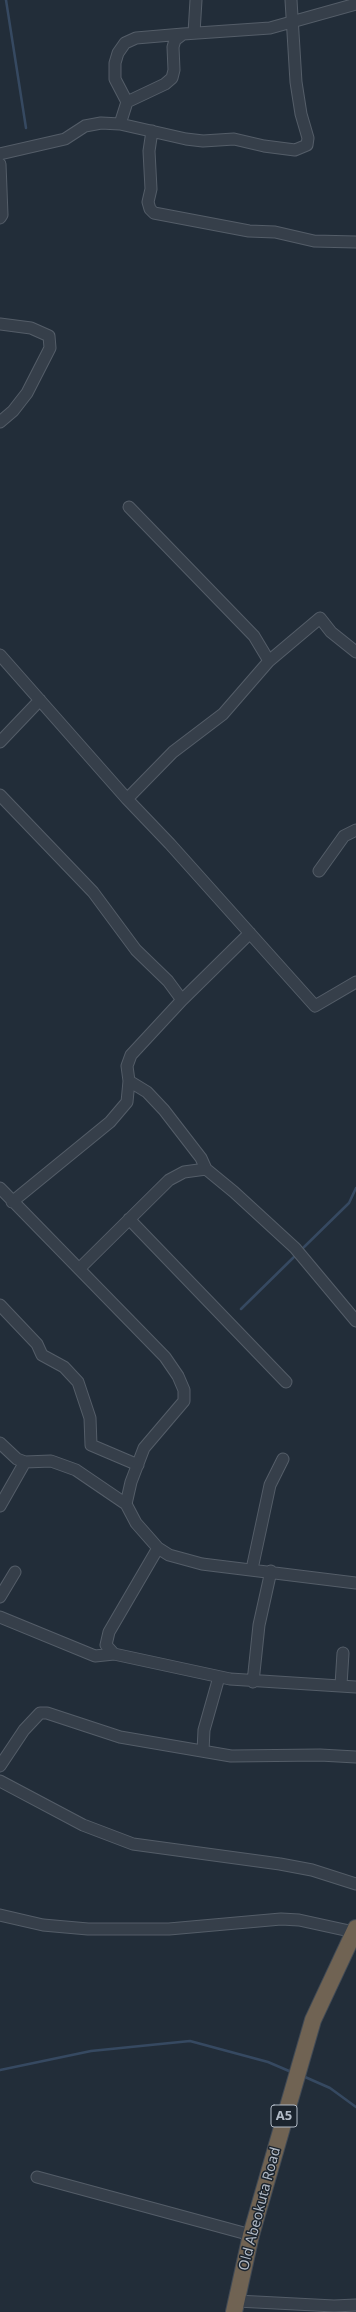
<!DOCTYPE html>
<style>
body{margin:0}
canvas{display:block;background:#222d39}
</style>
<canvas width="356" height="2312"></canvas>
<script>
const ctx = document.querySelector('canvas').getContext('2d');
ctx.lineJoin = 'round';
function shape(rows) {
  const path = new Path2D();
  for (const r of rows) {
    path.moveTo(r[0], r[1]);
    for (let i = 2; i < r.length; i += 2) path.lineTo(r[i], r[i + 1]);
  }
  return path;
}
function stroke(path, color, width, dash) {
  ctx.strokeStyle = color;
  ctx.lineWidth = width;
  ctx.lineCap = dash ? 'butt' : 'round';
  ctx.setLineDash(dash || []);
  ctx.stroke(path);
}
function write(font, color, halo, rows, align = 'center') {
  ctx.font = font + ' "Noto Sans",sans-serif';
  ctx.lineWidth = 3;
  ctx.setLineDash([]);
  ctx.textBaseline = 'middle';
  ctx.strokeStyle = halo;
  ctx.fillStyle = color;
  for (const [text, x, y, turn = 0] of rows) {
    ctx.save();
    ctx.translate(x, y);
    ctx.rotate((+turn || 0) * Math.PI / 180);
    ctx.textAlign = isNaN(turn) ? turn : align;
    if (halo) ctx.strokeText(text, 0, 0);
    ctx.fillText(text, 0, 0);
    ctx.restore();
  }
}
const stream = shape([
 [6,0,26,128],
 [301,1250,349,1203,356,1188],
 [241,1309,296,1255],
 [0,2070,91,2051,190,2041,268,2062,289,2071],
 [305,2077,330,2088,356,2107]
]);
const minor = shape([
 [194,33,196,0],
 [127,102,115,79,115,63,118,53,125,43,136,38,183,34],
 [120,124,127,102,165,84,172,78,174,70,173,47,175,40,183,34,270,28,356,4],
 [152,131,149,151,151,189,148,202,150,209,154,213,249,231,275,232,314,241,356,242],
 [0,154,65,139,85,126,101,123,120,124,186,139,203,141,234,139,264,146,295,150,307,145,308,138,301,114,296,82,291,0],
 [0,164,2,215,0,218],
 [0,324,31,328,49,336,50,348,27,393,13,411,0,422],
 [129,507,254,636,269,661],
 [0,655,127,799,170,844,315,1006,356,982],
 [0,742,40,700],
 [0,795,93,892,136,950,168,981,182,1000,131,1055,127,1066,129,1081,127,1102,110,1122,12,1202],
 [127,799,173,752,223,714,269,661,320,618,331,632,356,652],
 [319,871,344,836,356,830],
 [182,1000,250,933],
 [129,1081,147,1092,164,1110,201,1158,206,1169],
 [0,1188,165,1357,178,1376,184,1390,184,1401,144,1448,131,1482,126,1504,136,1523,158,1548,169,1555,202,1564,356,1583],
 [129,1219,286,1382],
 [80,1268,169,1180,184,1172,206,1169,234,1192,295,1248,356,1321],
 [0,1305,37,1344,42,1355,64,1367,78,1382,90,1418,91,1445,138,1465],
 [0,1443,17,1459,25,1462,51,1461,76,1470,126,1504],
 [0,1506,25,1462],
 [252,1569,270,1485,283,1459],
 [0,1597,15,1572],
 [0,1617,95,1656,114,1654,230,1679,356,1687],
 [114,1654,106,1645,109,1632,158,1548],
 [253,1682,259,1625,271,1571],
 [341,1685,343,1653],
 [203,1751,204,1730,219,1677],
 [0,1766,24,1730,40,1713,47,1713,120,1737,231,1756,320,1755,356,1757],
 [0,1781,83,1825,133,1844,280,1864,312,1870,356,1884],
 [0,1915,43,1925,88,1929,169,1929,281,1919,299,1920,354,1932],
 [37,2177,251,2235],
 [237,2301,334,2306,356,2305]
]);
const highway = shape([
 [234,2312,251,2235,313,2020,356,1928]
]);
const shields = [
 [284,2116,26]
];
const shieldNames = [
 ["A5",284,2116]
];
const streetNames = [
 ["Old Abeokuta Road",260,2209,-75]
];
stroke(stream, '#364961', 2.5);
stroke(minor, '#545d68', 13);
stroke(highway, '#414a55', 18);
stroke(minor, '#363f4a', 11);
stroke(highway, '#706353', 16);
for (const [x, y, w] of shields) {
  const box = new Path2D();
  box.roundRect(x - w / 2, y - 11, w, 22, 3);
  ctx.fillStyle = '#1b242e';
  ctx.fill(box);
  stroke(box, '#b1bac6', 1);
}
write('bold 13px', '#b1bac6', null, shieldNames);
write('14px', '#b1bac6', '#1b242e', streetNames);
</script>
